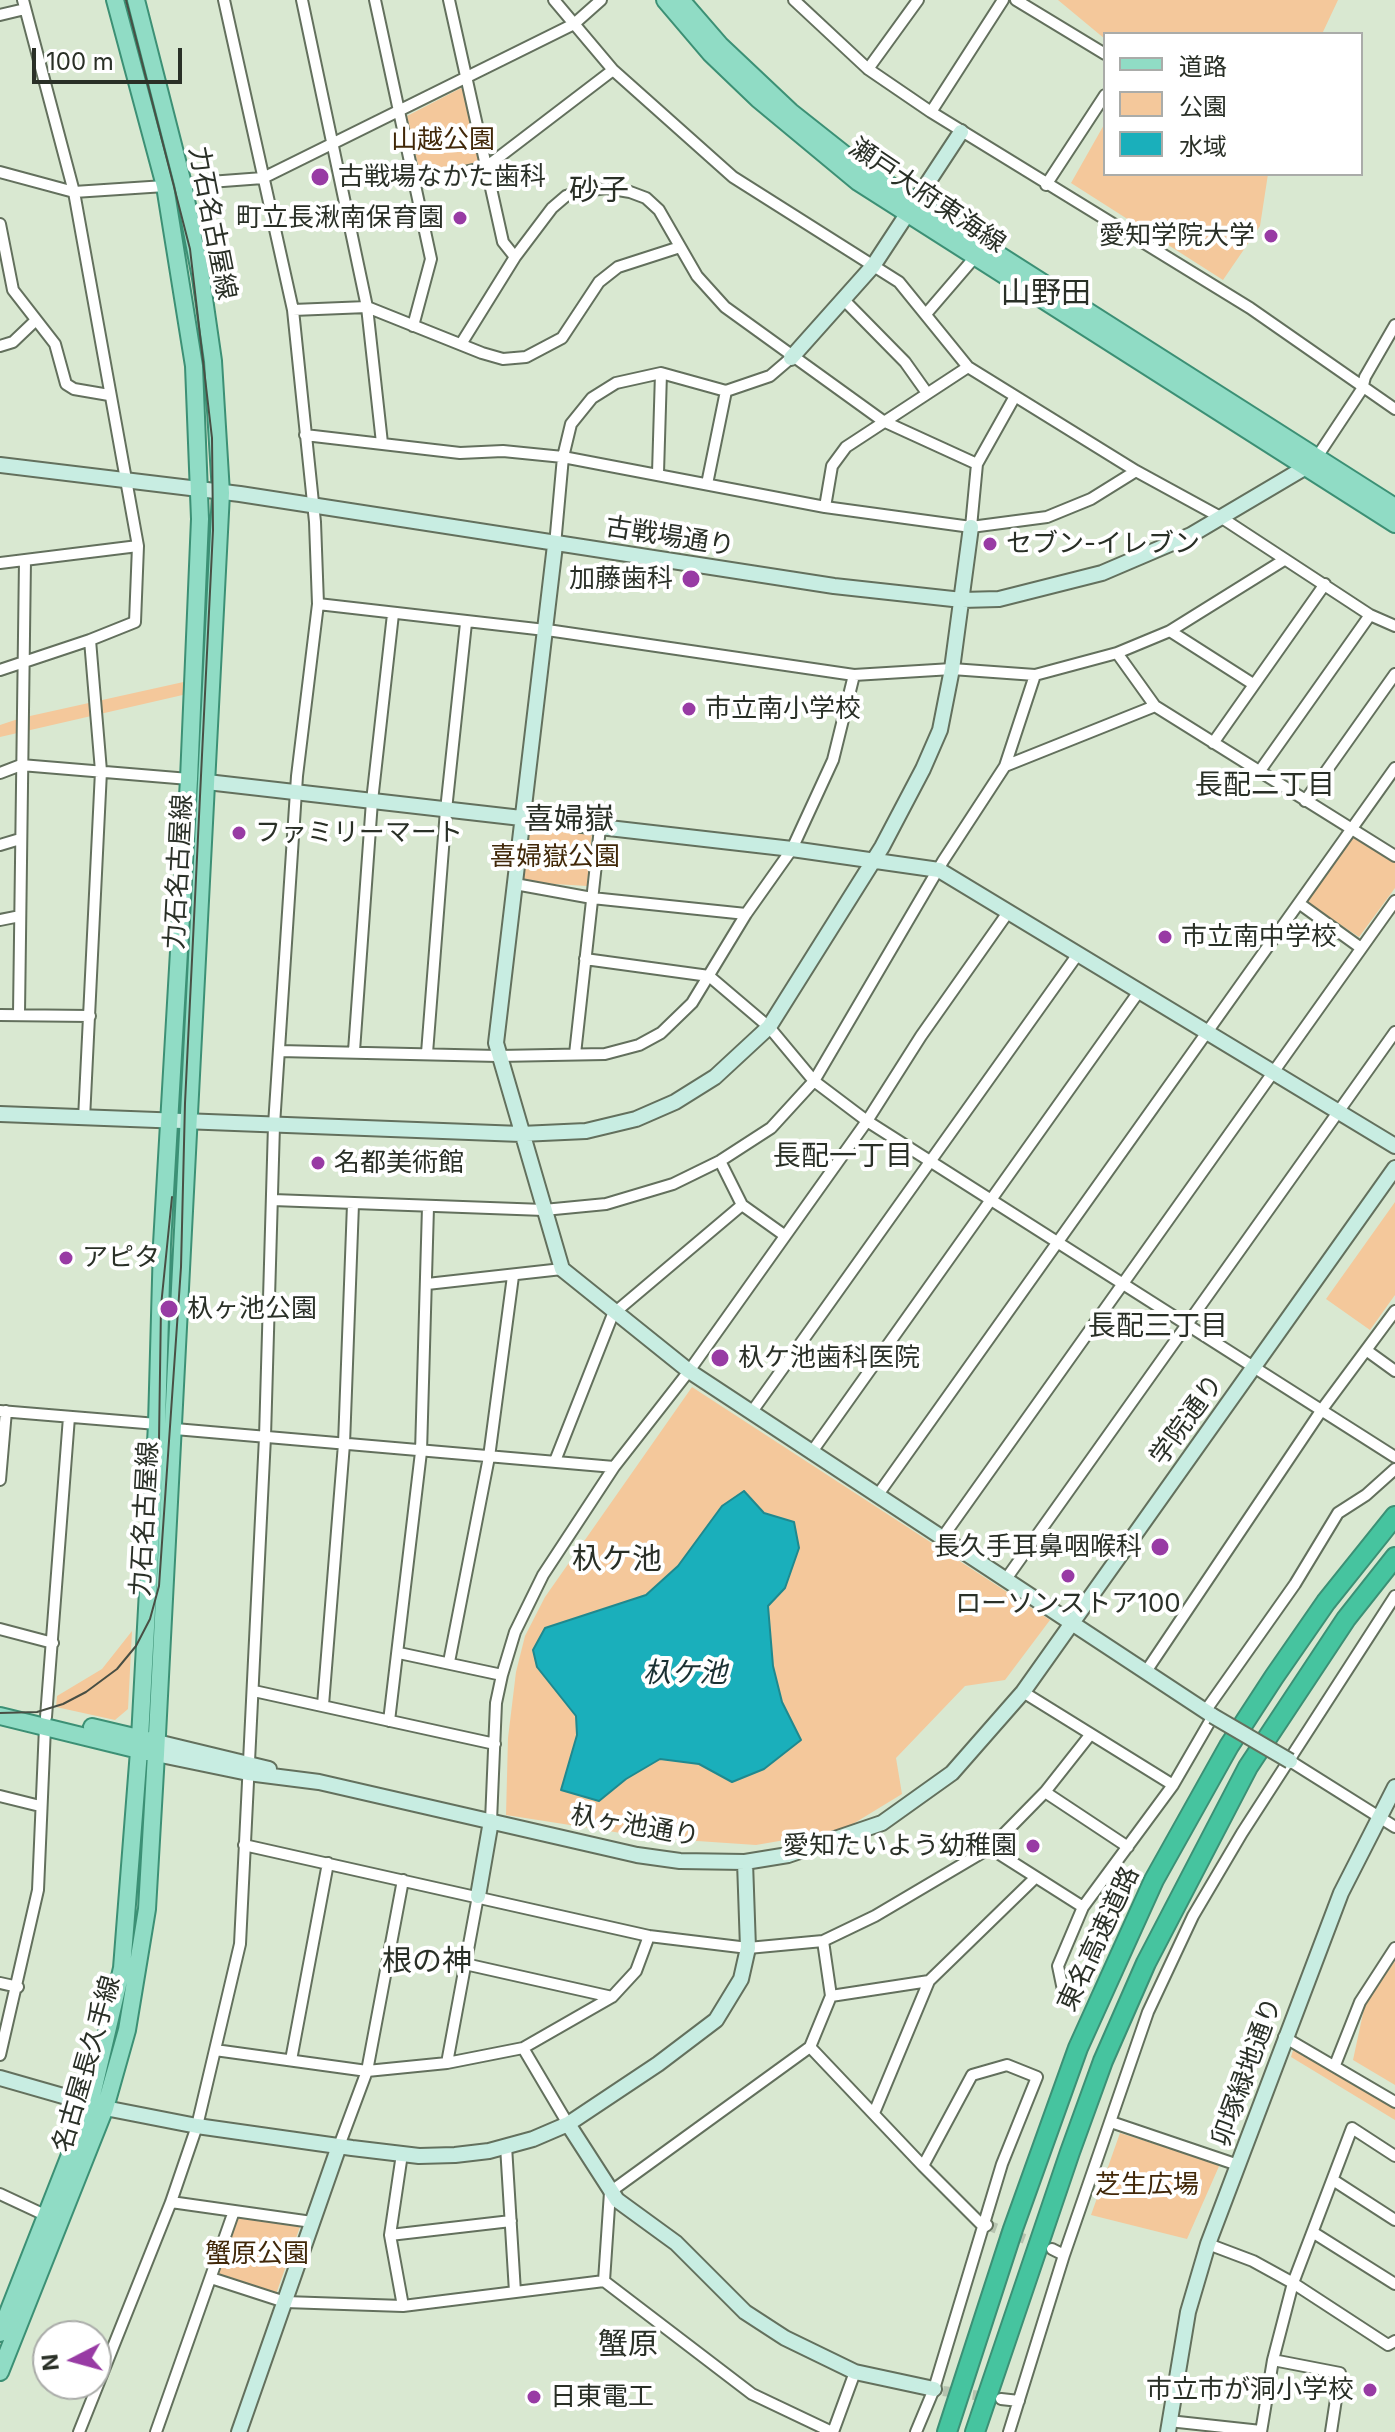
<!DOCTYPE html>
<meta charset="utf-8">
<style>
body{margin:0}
#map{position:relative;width:1395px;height:2432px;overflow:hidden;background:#d9e8d1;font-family:Inter,"Noto Sans JP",sans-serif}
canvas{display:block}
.legend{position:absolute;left:1103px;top:32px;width:260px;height:144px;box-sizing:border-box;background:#fff;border:2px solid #aaaca9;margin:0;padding:10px 14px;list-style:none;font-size:24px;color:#2a3027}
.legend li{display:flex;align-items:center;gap:16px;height:40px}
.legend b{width:40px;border:2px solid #aaaca9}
.north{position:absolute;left:32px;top:2320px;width:80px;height:80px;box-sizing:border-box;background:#fff;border:2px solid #aaaca9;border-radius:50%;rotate:264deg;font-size:22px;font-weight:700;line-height:32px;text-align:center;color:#2a3027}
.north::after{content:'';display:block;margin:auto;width:28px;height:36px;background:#983ba4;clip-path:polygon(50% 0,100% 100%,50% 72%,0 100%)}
.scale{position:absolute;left:32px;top:48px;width:150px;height:36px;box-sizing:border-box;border:4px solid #2a3027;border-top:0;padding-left:10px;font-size:24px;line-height:28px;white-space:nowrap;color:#2a3027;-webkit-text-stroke:6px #fff;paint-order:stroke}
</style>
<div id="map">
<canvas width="1395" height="2432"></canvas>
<ul class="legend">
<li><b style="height:10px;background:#90dcc5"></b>道路</li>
<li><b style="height:22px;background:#f4c89b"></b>公園</li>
<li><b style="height:22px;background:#1aafbb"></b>水域</li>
</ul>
<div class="north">N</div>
<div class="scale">100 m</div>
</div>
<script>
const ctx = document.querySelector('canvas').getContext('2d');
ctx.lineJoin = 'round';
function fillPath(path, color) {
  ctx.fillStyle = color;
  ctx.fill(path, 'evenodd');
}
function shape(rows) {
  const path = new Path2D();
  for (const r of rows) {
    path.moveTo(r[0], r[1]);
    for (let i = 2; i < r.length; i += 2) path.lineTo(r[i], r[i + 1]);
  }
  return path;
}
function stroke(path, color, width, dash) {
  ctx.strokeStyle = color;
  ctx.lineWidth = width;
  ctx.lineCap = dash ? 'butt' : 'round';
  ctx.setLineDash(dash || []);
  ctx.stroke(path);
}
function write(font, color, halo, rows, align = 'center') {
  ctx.font = font + ' Inter,"Noto Sans JP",sans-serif';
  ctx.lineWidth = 8;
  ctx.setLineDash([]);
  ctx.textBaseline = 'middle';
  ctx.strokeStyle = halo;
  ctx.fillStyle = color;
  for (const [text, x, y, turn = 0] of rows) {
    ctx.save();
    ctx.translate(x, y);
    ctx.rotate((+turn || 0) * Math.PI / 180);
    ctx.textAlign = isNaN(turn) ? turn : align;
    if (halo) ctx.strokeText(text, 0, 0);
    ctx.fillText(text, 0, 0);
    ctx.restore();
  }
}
const green = shape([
 [1058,0,1338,0,1322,34,1105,34,1105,39],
 [461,88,464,92,480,161,477,166,421,178,407,116],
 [1105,123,1105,174,1268,174,1260,226,1223,280,1071,183],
 [188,681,187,694,0,737,0,725,21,718],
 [530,824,592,832,587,886,522,882,524,828],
 [1354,836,1395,859,1395,888,1359,937,1305,901],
 [1395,1202,1395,1295,1370,1330,1326,1299],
 [692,1387,1050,1620,1005,1680,965,1686,896,1758,902,1794,843,1830,756,1845,653,1838,506,1815,508,1738,516,1672,525,1636,545,1597],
 [132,1631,128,1709,115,1720,56,1707,57,1696,102,1669],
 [1395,1961,1395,2085,1353,2060,1365,2004],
 [1294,2047,1395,2108,1395,2120,1291,2057],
 [1120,2133,1220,2164,1187,2239,1091,2215],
 [236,2218,301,2224,276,2294,215,2275]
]);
const water = shape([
 [744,1491,764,1513,794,1522,799,1548,785,1588,768,1606,773,1666,782,1702,801,1740,764,1769,732,1782,699,1764,660,1759,626,1779,599,1801,561,1790,577,1735,576,1716,537,1667,533,1650,545,1628,646,1595,678,1566,722,1506,744,1491]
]);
const streetTunnel = shape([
 [987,2225,1041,2245],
 [943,2391,989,2397]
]);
const street = shape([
 [23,0,74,192,138,546,135,622,90,640,101,771,84,1119],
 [302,0,367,307,382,443],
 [375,0,431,259,413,326],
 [449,0,503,242,515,257],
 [554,0,613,70,733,177,899,282,968,367,1136,471,1222,518,1370,615,1395,626],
 [794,0,868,69,931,112,1250,308,1395,409],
 [1016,0,1105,54],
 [0,15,25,9],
 [868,69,918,0],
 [931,112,1003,0],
 [0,172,74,192,165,186],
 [416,183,486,167,613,70],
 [183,184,263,178,574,24,601,0],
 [1046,185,1105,95],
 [0,224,13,290,55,344,66,384,74,389,109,395],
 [844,300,905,362,927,393],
 [293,310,367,307,482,353,503,359,526,357,562,338,599,282,618,267,680,247],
 [926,314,975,257],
 [461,344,515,257,552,208,566,196,579,192,606,188,630,192,646,198,659,210,697,276,725,307,883,421,977,464],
 [0,346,13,342,35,321],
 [305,435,460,453,503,451,563,457,825,507,971,527,1047,517,1091,499,1136,471],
 [1315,460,1362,389,1365,377,1395,325],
 [658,473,661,373],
 [707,484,726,391],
 [825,507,832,466,846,447,968,367],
 [971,527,977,464,1014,398],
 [555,545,563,457,571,424,592,398,616,383,661,373,726,391,770,376,791,358],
 [0,563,138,546],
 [318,604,554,631,854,675,952,669,1035,675,1117,653,1170,631,1284,560],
 [1170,631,1253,684],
 [1117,653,1155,706,1395,856],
 [0,670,90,640],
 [1213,743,1325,584],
 [1005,766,1155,706],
 [1259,772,1370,615],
 [0,773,21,765,189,779],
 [1305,801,1395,674],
 [0,845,20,839],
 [515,884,592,898,746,914],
 [1300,904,1361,948],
 [0,920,20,916],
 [585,959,709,976,769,1027,814,1081,867,1121,1395,1457],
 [19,1013,25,560],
 [0,1015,90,1016],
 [279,1051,498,1056,605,1054,639,1045,661,1033,692,1003,746,914,792,849,833,760,854,675],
 [354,1051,372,801,393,614],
 [427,1053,446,810,466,623],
 [575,1054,600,828],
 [720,1161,742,1205,784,1235],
 [273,1200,544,1210,606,1204,673,1184,720,1161,771,1128,814,1081,943,861,1005,766,1035,675],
 [427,1284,562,1269],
 [1366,1350,1395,1371],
 [0,1411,157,1424],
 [751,1413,1078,954],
 [175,1429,614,1467],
 [811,1453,1140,990],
 [555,1461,613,1314,742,1205],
 [0,1480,6,1411],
 [877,1496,1395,768],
 [942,1538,1395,901],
 [1006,1579,1395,1032],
 [0,1629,53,1643],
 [399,1653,502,1675],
 [449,1662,489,1457,513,1276],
 [1147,1670,1323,1408,1395,1311],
 [254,1691,495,1744],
 [1023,1692,1173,1785],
 [323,1705,344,1444,353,1204],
 [1206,1710,1295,1584,1338,1513,1366,1495,1395,1469],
 [46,1717,69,1417],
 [389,1721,421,1452,428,1207],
 [1290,1761,1395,1827],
 [1045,1792,1128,1847],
 [0,1796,40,1806],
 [491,1821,496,1703,502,1675,515,1632,543,1575,614,1467,689,1371,867,1121,921,1036,1009,911],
 [244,1845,649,1936,748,1948,823,1941,875,1916,990,1848,1045,1792,1090,1735],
 [990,1848,1083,1907],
 [465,1964,612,1997],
 [0,1983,18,1987],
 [1073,1995,1063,1990,1058,1966,1083,1907,1173,1785,1213,1716],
 [831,1996,929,1981,1035,1878],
 [1284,2037,1395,2102],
 [810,2047,923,2166,984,2227,987,2225],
 [523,2048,568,2124],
 [215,2050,367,2071,447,2063,523,2048,612,1997,636,1971,649,1936],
 [0,2055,38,1890,45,1727],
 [291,2060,328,1863],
 [447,2063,478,1896],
 [1335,2065,1360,2002,1395,1948],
 [874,2113,929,1981],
 [1111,2122,1238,2165],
 [339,2146,367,2071,403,1880],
 [506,2146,515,2292],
 [402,2154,390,2235,403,2306],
 [1333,2180,1395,2220],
 [0,2194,47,2216],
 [171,2202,312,2222],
 [1314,2233,1395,2284],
 [390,2235,511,2221],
 [1208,2244,1253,2261,1293,2283,1388,2345,1395,2341],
 [1064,2255,1148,2012,1193,1916,1242,1833,1395,1596],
 [211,2278,285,2302,403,2306,604,2281,752,2394,832,2432],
 [604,2281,610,2192,810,2047,831,1996,823,1941],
 [1273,2360,1340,2373,1331,2432],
 [1001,2399,1019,2401],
 [1169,2421,1261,2431],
 [79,2432,171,2202,197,2126,240,1944,265,1437,274,1125,297,776,318,604,315,522,293,310,224,0],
 [156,2432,234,2211],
 [833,2432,855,2372],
 [916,2432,934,2389,1002,2164,1037,2077,1007,2065,972,2075,923,2166],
 [1009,2432,1064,2255,1052,2249],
 [1261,2432,1273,2360,1293,2283,1352,2128,1395,2156]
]);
const secondary = shape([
 [791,358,873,266,961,132],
 [0,465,240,494,834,586,962,600,999,599,1102,573,1191,535,1306,467],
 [555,545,496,1043,562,1269,689,1371,1213,1716],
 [207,782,792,849,939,870,1395,1146],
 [0,1114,521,1134,586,1131,636,1119,675,1102,715,1077,769,1027,882,847,923,769,940,730,952,669,971,527],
 [157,1742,269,1769],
 [156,1754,248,1773,319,1782,637,1855,680,1861,745,1862,788,1855,882,1823,952,1773,1023,1692,1395,1168],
 [478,1896,491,1821],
 [0,2078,105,2108,197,2126,352,2148,419,2156,455,2155,489,2151,533,2139,568,2124,658,2064,716,2020,741,1979,748,1948,745,1862],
 [568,2124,617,2200,676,2243,745,2312,785,2338,855,2372,934,2389],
 [239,2432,339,2146],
 [1168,2432,1188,2312,1208,2244,1341,1893,1395,1787]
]);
const primary = shape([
 [665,0,711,54,758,99,858,182,1395,524],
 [681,0,720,45,791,112,858,165,1395,507],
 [0,1716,147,1752],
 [92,1727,147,1740],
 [0,2333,90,2104,122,1968,140,1738,157,1424,162,1244,189,779,200,519,194,366,165,186,115,0],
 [0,2372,105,2108,127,2030,147,1909,156,1754,221,493,213,361,201,278,183,184,136,0]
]);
const highway = shape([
 [947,2432,1013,2229,1078,2048,1154,1880,1229,1746,1274,1677,1326,1602,1395,1516],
 [975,2432,1070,2152,1103,2061,1146,1963,1248,1767,1346,1619,1395,1557]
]);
const tram = shape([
 [159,1440,161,1306,172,1197],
 [0,1713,37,1712,63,1704,86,1692,117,1669,136,1646,150,1619,159,1586,181,1267,185,1103,213,530,212,438,190,249,126,0]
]);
const secondaryBridge = shape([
 [1213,1716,1290,1761]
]);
const markers = [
 [320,177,10,"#983ba4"],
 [460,218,8,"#983ba4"],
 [1271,236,8,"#983ba4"],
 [990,544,8,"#983ba4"],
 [691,579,10,"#983ba4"],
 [689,709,8,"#983ba4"],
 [239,833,8,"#983ba4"],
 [1165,937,8,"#983ba4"],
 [318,1163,8,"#983ba4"],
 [66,1258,8,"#983ba4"],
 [169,1309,10,"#983ba4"],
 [720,1358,10,"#983ba4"],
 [1160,1547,10,"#983ba4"],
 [1068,1576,8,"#983ba4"],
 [1033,1846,8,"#983ba4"],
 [1370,2390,8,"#983ba4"],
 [534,2397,8,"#983ba4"]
];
const parkNames = [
 ["山越公園",443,140],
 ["喜婦嶽公園",555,857],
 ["芝生広場",1147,2185],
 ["蟹原公園",257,2254]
];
const poiNames = [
 ["古戦場なかた歯科",338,177],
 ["町立長湫南保育園",444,218,"right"],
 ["愛知学院大学",1255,236,"right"],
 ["セブン-イレブン",1006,544],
 ["加藤歯科",673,579,"right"],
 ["市立南小学校",705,709],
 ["ファミリーマート",255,833],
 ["市立南中学校",1181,937],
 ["名都美術館",334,1163],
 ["アピタ",82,1258],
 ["杁ヶ池公園",187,1309],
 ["杁ケ池歯科医院",738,1358],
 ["長久手耳鼻咽喉科",1142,1547,"right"],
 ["ローソンストア100",1068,1604,"center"],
 ["愛知たいよう幼稚園",1017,1846,"right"],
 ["市立市が洞小学校",1354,2390,"right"],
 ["日東電工",550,2397]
];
const streetNames = [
 ["瀬戸大府東海線",927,196,34],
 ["力石名古屋線",212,223,79],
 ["古戦場通り",670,537,9],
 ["力石名古屋線",179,872,-87],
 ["学院通り",1187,1420,-54],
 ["力石名古屋線",145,1519,-87],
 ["杁ヶ池通り",635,1826,10],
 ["東名高速道路",1099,1939,-65],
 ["名古屋長久手線",87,2064,-74],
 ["卯塚緑地通り",1247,2072,-70]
];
const neighbourhoodNames = [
 ["長配二丁目",1265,786],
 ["長配一丁目",843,1157],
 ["長配三丁目",1158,1327]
];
const waterNames = [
 ["杁ケ池",685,1674]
];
const quarterNames = [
 ["砂子",599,191],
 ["山野田",1046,294],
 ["喜婦嶽",569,820],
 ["杁ケ池",617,1560],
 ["根の神",427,1962],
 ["蟹原",628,2345]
];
fillPath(green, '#f4c89b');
fillPath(water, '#1aafbb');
stroke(water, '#1f898f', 2);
stroke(streetTunnel, '#b6c3af', 10, [10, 5]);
stroke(street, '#63705d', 14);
stroke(secondary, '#63705d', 18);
stroke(primary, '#3c9075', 20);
stroke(highway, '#3c9075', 22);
stroke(street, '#fff', 10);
stroke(secondary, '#c8ede2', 14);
stroke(primary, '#90dcc5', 16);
stroke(highway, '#46c49f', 18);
stroke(tram, '#484f44', 2);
stroke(secondaryBridge, '#63705d', 18, []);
stroke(secondaryBridge, '#c8ede2', 14);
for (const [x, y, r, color] of markers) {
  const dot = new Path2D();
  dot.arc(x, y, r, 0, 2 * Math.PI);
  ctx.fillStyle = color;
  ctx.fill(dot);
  stroke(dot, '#fff', 3);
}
write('26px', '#412809', '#fff', parkNames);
write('26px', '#2a3027', '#fff', poiNames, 'left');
write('26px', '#2a3027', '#fff', streetNames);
write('28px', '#2a3027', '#fff', neighbourhoodNames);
write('italic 28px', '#1a3032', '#fff', waterNames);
write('30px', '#2a3027', '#fff', quarterNames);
</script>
